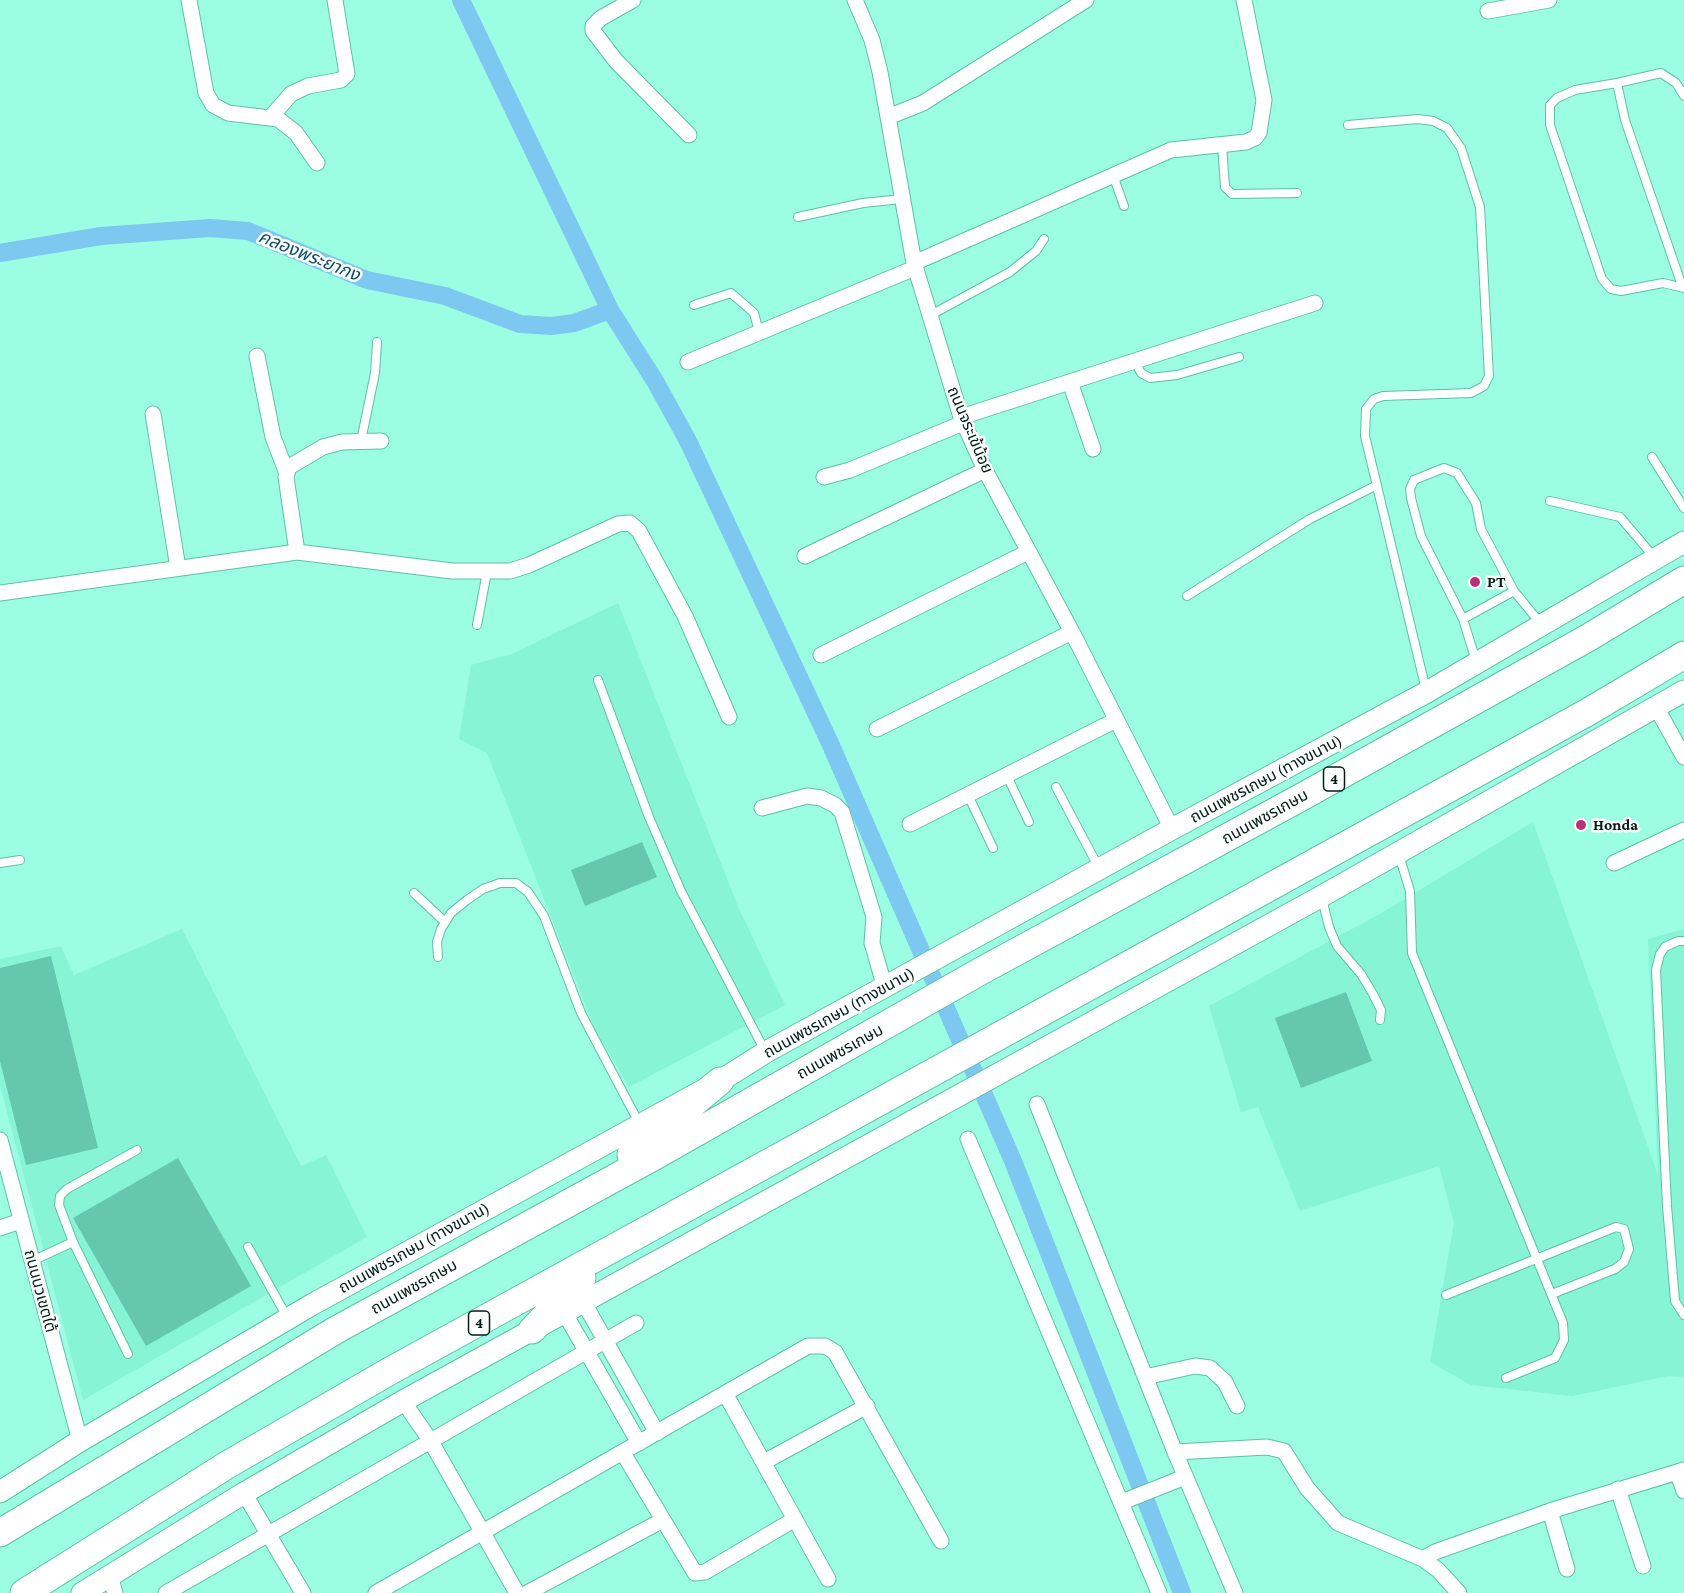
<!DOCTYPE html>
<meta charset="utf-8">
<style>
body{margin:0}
canvas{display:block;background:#9bfde1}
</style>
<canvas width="1684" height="1593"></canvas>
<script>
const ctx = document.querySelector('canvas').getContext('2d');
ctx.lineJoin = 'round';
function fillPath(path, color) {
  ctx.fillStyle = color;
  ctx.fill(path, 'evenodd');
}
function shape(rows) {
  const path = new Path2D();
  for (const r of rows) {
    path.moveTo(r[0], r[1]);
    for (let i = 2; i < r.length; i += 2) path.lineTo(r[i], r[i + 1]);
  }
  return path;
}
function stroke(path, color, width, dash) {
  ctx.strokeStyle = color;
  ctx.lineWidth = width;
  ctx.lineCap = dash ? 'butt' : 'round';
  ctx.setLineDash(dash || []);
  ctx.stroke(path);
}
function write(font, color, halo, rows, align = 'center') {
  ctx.font = font + ' "Crimson Pro","Noto Sans Thai",serif';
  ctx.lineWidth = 5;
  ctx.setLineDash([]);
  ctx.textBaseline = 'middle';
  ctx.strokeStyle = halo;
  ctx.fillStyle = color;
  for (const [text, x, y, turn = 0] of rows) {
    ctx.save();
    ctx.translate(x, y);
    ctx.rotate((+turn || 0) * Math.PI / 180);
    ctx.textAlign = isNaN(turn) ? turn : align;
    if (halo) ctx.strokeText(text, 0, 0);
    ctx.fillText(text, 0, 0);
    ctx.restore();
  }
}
const built = shape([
 [618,603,739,909,785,1005,629,1087,594,1027,487,753,459,739,471,665,512,654],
 [1533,822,1658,1175,1648,939,1684,929,1684,1377,1668,1376,1572,1396,1471,1385,1430,1362,1454,1223,1439,1166,1300,1211,1258,1107,1241,1112,1209,1006,1378,915],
 [182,929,301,1166,326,1155,367,1237,83,1400,0,1085,0,959,61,946,74,975]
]);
const canal = shape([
 [461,0,610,310,655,381,688,441,830,743,1013,1161,1182,1593],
 [0,253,101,236,210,228,248,231,367,280,445,296,520,324,551,326,574,323,610,310]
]);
const building = shape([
 [642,842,657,877,585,906,571,870],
 [51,956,98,1148,26,1165,0,1061,0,968],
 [1346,992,1372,1061,1301,1088,1275,1018],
 [178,1158,251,1286,146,1346,73,1218]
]);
const lane = shape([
 [1617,83,1575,90,1557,98,1550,105,1550,125,1602,279,1611,289,1621,291,1663,283,1684,288],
 [1348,125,1418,119,1433,121,1447,128,1461,148,1480,207,1489,376,1484,386,1471,393,1383,396,1374,399,1366,409,1365,436,1426,690],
 [1222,144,1225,187,1232,194,1297,193],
 [1113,175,1124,206],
 [798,217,863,203,902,199],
 [1682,286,1625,120,1617,83,1661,73,1676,83,1684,96],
 [694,305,731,293,754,313,759,332],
 [929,316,1010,272,1036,251,1044,239],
 [1135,361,1141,373,1150,378,1177,375,1239,357],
 [361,441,375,373,377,342],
 [1652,457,1684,508],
 [1550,501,1620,517,1654,557],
 [1187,596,1310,519,1377,485],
 [1463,619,1514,591],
 [477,625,487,572],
 [1476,661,1463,619,1421,536,1411,498,1410,489,1414,480,1444,468,1457,473,1476,503,1481,529,1514,591,1541,624],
 [598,680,649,817,681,891,765,1051],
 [1007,776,1029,822],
 [1056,787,1099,868],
 [968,795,993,848],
 [1399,855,1410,891,1412,953,1563,1323,1564,1340,1555,1358,1506,1378],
 [0,863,20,860],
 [414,893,445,922],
 [1322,898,1329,927,1337,946,1361,974,1373,994,1381,1010,1380,1020],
 [1684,941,1678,941,1665,947,1660,954,1656,970,1667,1206,1675,1301,1684,1315],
 [438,957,437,942,441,929,451,913,467,900,483,889,500,883,516,883,528,892,544,916,581,1013,639,1123],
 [73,1242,128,1354],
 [248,1247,287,1317],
 [32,1261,73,1242,59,1205,60,1196,67,1189,137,1150],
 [1446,1295,1616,1227,1624,1229,1629,1249,1624,1262,1615,1269,1552,1294]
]);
const street = shape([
 [189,0,206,93,213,105,228,113,278,119,296,133,317,163],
 [633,0,601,18,593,26,593,31,616,61,689,135],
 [855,0,872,40,880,72,914,263,961,417,985,470,1072,632,1172,829],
 [1488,11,1549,0],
 [271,117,291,94,308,86,341,80,347,74,335,0],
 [888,117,923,103,1086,0],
 [914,263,1171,150,1246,142,1255,138,1259,133,1264,100,1244,0],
 [257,356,273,437,286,471],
 [688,362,915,268],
 [1070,382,1093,449],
 [153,414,178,568],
 [961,417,1315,303],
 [824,477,850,470,963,423],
 [297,552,286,477,289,467,323,447,342,442,381,441],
 [805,556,985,470],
 [0,593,297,552,452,571,510,571,529,565,618,524,630,523,639,531,685,616,729,717],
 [821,655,1028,552],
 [1656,707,1684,757],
 [877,729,1072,632],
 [762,808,807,796,821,798,835,805,842,812,874,917,872,943,885,988],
 [910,824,1116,720],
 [1614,863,1684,830],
 [1037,1104,1175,1452,1235,1593],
 [968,1139,1159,1593],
 [0,1140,80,1441],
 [0,1228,21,1221],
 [583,1301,657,1433],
 [564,1312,639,1443],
 [1145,1377,1195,1366,1210,1368,1225,1382,1237,1406],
 [726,1395,828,1579],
 [403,1401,430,1440,517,1593],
 [1175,1452,1267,1447,1284,1451,1307,1488,1338,1523,1423,1559,1438,1570,1459,1593],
 [623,1453,695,1573,705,1572,795,1519],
 [764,1462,867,1406],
 [1677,1472,1684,1491],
 [1618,1489,1643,1566],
 [244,1493,303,1593],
 [1122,1502,1185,1477],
 [1550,1511,1567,1569],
 [1423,1559,1435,1552,1550,1511,1684,1470],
 [110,1575,115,1593],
 [166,1593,636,1323],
 [376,1593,808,1346,825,1346,835,1352,941,1541],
 [527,1593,663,1520]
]);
const secondary = shape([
 [0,1492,80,1441,313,1304,720,1081,766,1052,1172,829,1427,692,1684,542],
 [82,1593,244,1493,403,1401,1322,896,1684,691]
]);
const highway = shape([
 [631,1155,720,1081],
 [532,1330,582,1278],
 [0,1533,336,1330,655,1156,981,971,1298,799,1586,639,1684,580],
 [24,1593,227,1465,390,1371,1588,712,1684,655]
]);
const markers = [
 [1475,582,6,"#b83277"],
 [1581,825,6,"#b83277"]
];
const shields = [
 [1334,779,21],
 [479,1323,21]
];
const shieldNames = [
 ["4",1334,779],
 ["4",479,1323]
];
const streetNames = [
 ["ถนนจระเข้น้อย",970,430,67],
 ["ถนนเพชรเกษม (ทางขนาน)",1266,779,-28],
 ["ถนนเพชรเกษม",1265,817,-29],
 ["ถนนเพชรเกษม (ทางขนาน)",839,1013,-29],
 ["ถนนเพชรเกษม",840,1052,-29],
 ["ถนนเพชรเกษม (ทางขนาน)",414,1248,-29],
 ["ถนนเพชรเกษม",414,1287,-29],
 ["ถนนนวเขตใต้",40,1291,75]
];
const poiNames = [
 ["PT",1487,582],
 ["Honda",1593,825]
];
const waterNames = [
 ["คลองพระยากง",309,256,22]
];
fillPath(built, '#87f4d5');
stroke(canal, '#7dc8f1', 18);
fillPath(building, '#65c7ad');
stroke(lane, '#5ec0a6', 10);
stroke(street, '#5ec0a6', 17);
stroke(secondary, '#5ec0a6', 23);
stroke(highway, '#5ec0a6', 29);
stroke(lane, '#fff', 8);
stroke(street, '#fff', 15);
stroke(secondary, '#fff', 21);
stroke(highway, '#fff', 27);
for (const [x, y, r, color] of markers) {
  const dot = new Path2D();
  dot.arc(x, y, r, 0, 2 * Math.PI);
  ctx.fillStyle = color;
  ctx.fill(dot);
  stroke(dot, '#fff', 2);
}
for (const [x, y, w] of shields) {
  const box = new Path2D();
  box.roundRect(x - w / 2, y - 12, w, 24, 4.5);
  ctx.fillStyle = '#fff';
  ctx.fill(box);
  stroke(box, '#001d16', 1.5);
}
write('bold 15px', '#001d16', null, shieldNames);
write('16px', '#001d16', '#fff', streetNames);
write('bold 16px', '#001d16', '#fff', poiNames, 'left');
write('italic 18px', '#114e6a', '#fff', waterNames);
</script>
